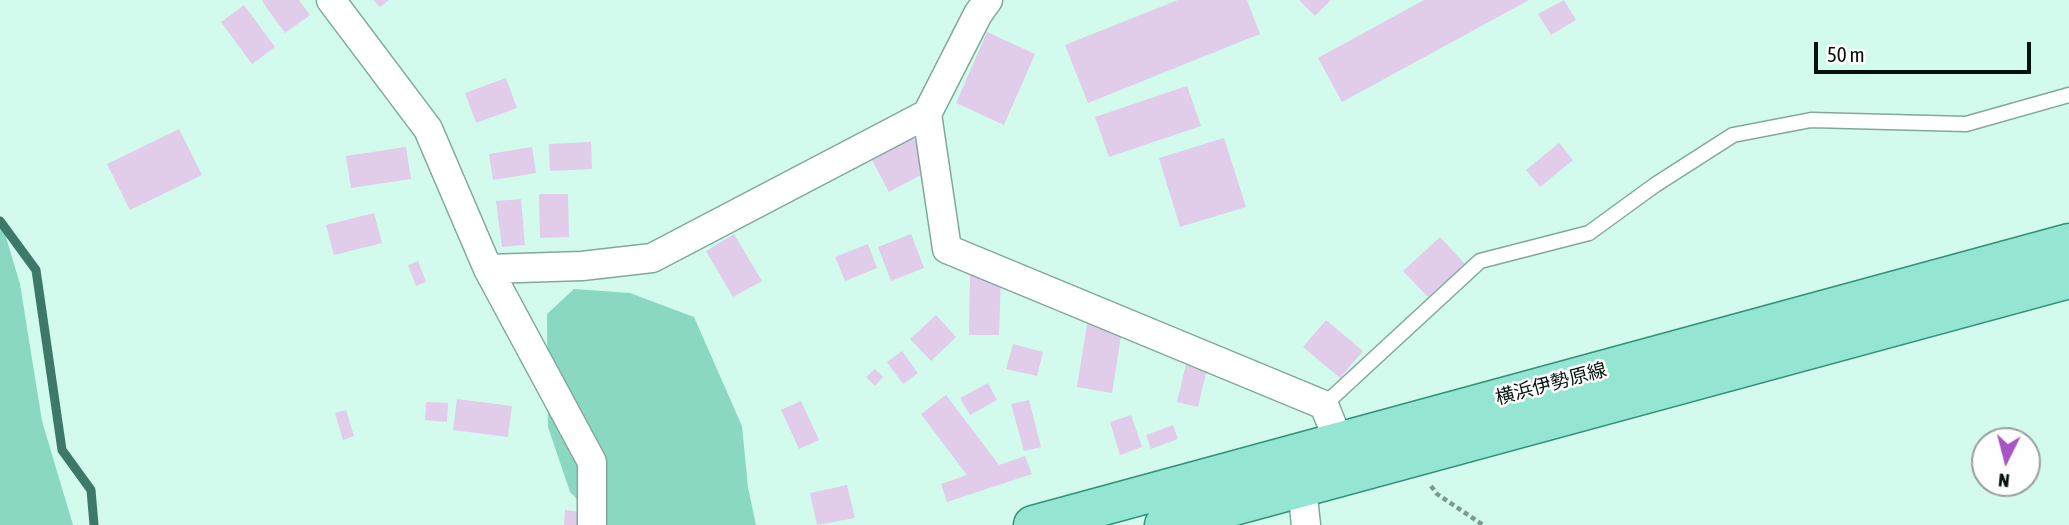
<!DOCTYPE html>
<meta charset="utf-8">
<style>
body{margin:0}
#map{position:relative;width:2069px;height:525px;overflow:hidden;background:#d2fbee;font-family:"Asap Condensed",sans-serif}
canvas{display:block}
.north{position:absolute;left:1971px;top:427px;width:70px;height:70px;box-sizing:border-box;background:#fefefe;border:2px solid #9a9f9e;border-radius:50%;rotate:186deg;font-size:19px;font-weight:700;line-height:28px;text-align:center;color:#04110d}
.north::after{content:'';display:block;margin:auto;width:24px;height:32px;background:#a755c4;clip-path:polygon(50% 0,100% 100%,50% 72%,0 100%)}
.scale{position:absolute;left:1814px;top:42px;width:217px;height:32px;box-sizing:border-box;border:4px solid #04110d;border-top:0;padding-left:9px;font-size:21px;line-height:24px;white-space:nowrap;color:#04110d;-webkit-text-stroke:5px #fefefe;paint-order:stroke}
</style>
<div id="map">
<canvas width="2069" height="525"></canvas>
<div class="north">N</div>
<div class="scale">50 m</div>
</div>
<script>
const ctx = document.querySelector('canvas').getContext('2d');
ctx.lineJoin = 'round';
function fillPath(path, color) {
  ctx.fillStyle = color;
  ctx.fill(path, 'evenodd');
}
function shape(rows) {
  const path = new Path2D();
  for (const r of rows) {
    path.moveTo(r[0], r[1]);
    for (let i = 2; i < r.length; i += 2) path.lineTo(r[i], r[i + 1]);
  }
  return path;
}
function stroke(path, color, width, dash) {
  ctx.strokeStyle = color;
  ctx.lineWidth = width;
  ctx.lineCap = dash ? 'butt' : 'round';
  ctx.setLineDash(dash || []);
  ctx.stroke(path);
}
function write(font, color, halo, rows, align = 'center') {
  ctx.font = font + ' "Asap Condensed","Noto Sans JP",sans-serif';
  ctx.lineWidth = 5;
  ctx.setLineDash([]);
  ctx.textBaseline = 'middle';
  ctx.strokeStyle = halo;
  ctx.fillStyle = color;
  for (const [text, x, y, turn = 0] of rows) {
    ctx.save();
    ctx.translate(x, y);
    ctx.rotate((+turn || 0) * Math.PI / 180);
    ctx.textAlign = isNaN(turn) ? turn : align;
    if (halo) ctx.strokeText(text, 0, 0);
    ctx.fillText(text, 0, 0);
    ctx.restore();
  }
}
const green = shape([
 [0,217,20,284,42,421,73,525,0,525],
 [574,289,630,293,694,317,742,426,748,487,756,525,602,525,570,492,548,427,547,314]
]);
const stream = shape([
 [0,221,36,270,62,450,91,490,94,525]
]);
const building = shape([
 [263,0,299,0,310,15,285,33,262,1],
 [373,0,389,0,380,7],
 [1178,0,1247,0,1260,34,1088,103,1065,45],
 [1299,0,1331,0,1315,16],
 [1424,0,1529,0,1342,102,1318,58],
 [1564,0,1576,20,1551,35,1538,14],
 [244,5,275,47,252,64,221,22],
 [987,32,1035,54,1004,125,956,103],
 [506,78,517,108,476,123,465,93],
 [1187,86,1201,126,1109,157,1095,117],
 [179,129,202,175,130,210,107,164],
 [913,138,930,170,889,192,872,160],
 [1224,138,1246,207,1180,227,1159,158],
 [591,142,592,169,550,171,549,144],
 [1559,143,1573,160,1540,187,1526,170],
 [406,147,411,179,351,188,346,156],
 [532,147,536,173,493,180,489,154],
 [539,194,568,194,569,237,540,238],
 [521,199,525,245,502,247,496,201],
 [374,213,382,243,334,255,326,225],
 [734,234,762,281,733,297,706,251],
 [911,234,924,268,891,281,878,247],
 [1440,237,1465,264,1428,297,1403,271],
 [868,244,877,268,845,281,835,257],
 [418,261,426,282,416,286,408,265],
 [970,275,1001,276,999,335,969,335],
 [936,315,956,337,931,361,910,339],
 [1088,318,1123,324,1112,393,1077,387],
 [1326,320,1363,351,1340,378,1303,347],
 [1013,344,1043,352,1037,376,1006,369],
 [902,351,918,373,903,384,887,362],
 [1187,360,1208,364,1198,407,1177,402],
 [875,369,883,377,875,386,866,377],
 [988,383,997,400,970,415,960,398],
 [946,395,999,465,1025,456,1032,474,947,502,941,484,967,475,921,414],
 [457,399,512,406,508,437,453,430],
 [1029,400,1041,447,1024,451,1011,404],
 [801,401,819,440,799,449,781,410],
 [426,402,448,403,447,422,425,420],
 [346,410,354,436,343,440,335,413],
 [1131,415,1142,447,1120,455,1110,422],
 [1173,425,1178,439,1151,449,1146,435],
 [847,485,855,518,817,525,810,493],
 [565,510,584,512,582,525,564,525]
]);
const path = shape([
 [1431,486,1437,494,1483,525]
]);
const service = shape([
 [1324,405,1480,261,1589,233,1655,185,1733,135,1811,120,1966,124,2069,95]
]);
const minor = shape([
 [331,0,428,129,488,269,592,462,592,525],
 [988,0,978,14,927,114,947,249,1324,405,1339,442],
 [488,269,582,266,652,258,927,114],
 [1302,488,1306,525]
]);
const primary = shape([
 [1033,525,2069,243],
 [1164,525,2069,279]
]);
const streetNames = [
 ["横浜伊勢原線",1551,384,-15]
];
fillPath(green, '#8ad8c2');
stroke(stream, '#3d7969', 9);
fillPath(building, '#e1cce9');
stroke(service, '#81a89c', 17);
stroke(minor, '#81a89c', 31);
stroke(primary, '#338f79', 41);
stroke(path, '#7d9a91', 4.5, [5, 3.5]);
stroke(service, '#fff', 14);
stroke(minor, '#fff', 28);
stroke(primary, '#94e5d1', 38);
write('19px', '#04110d', '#fefefe', streetNames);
</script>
